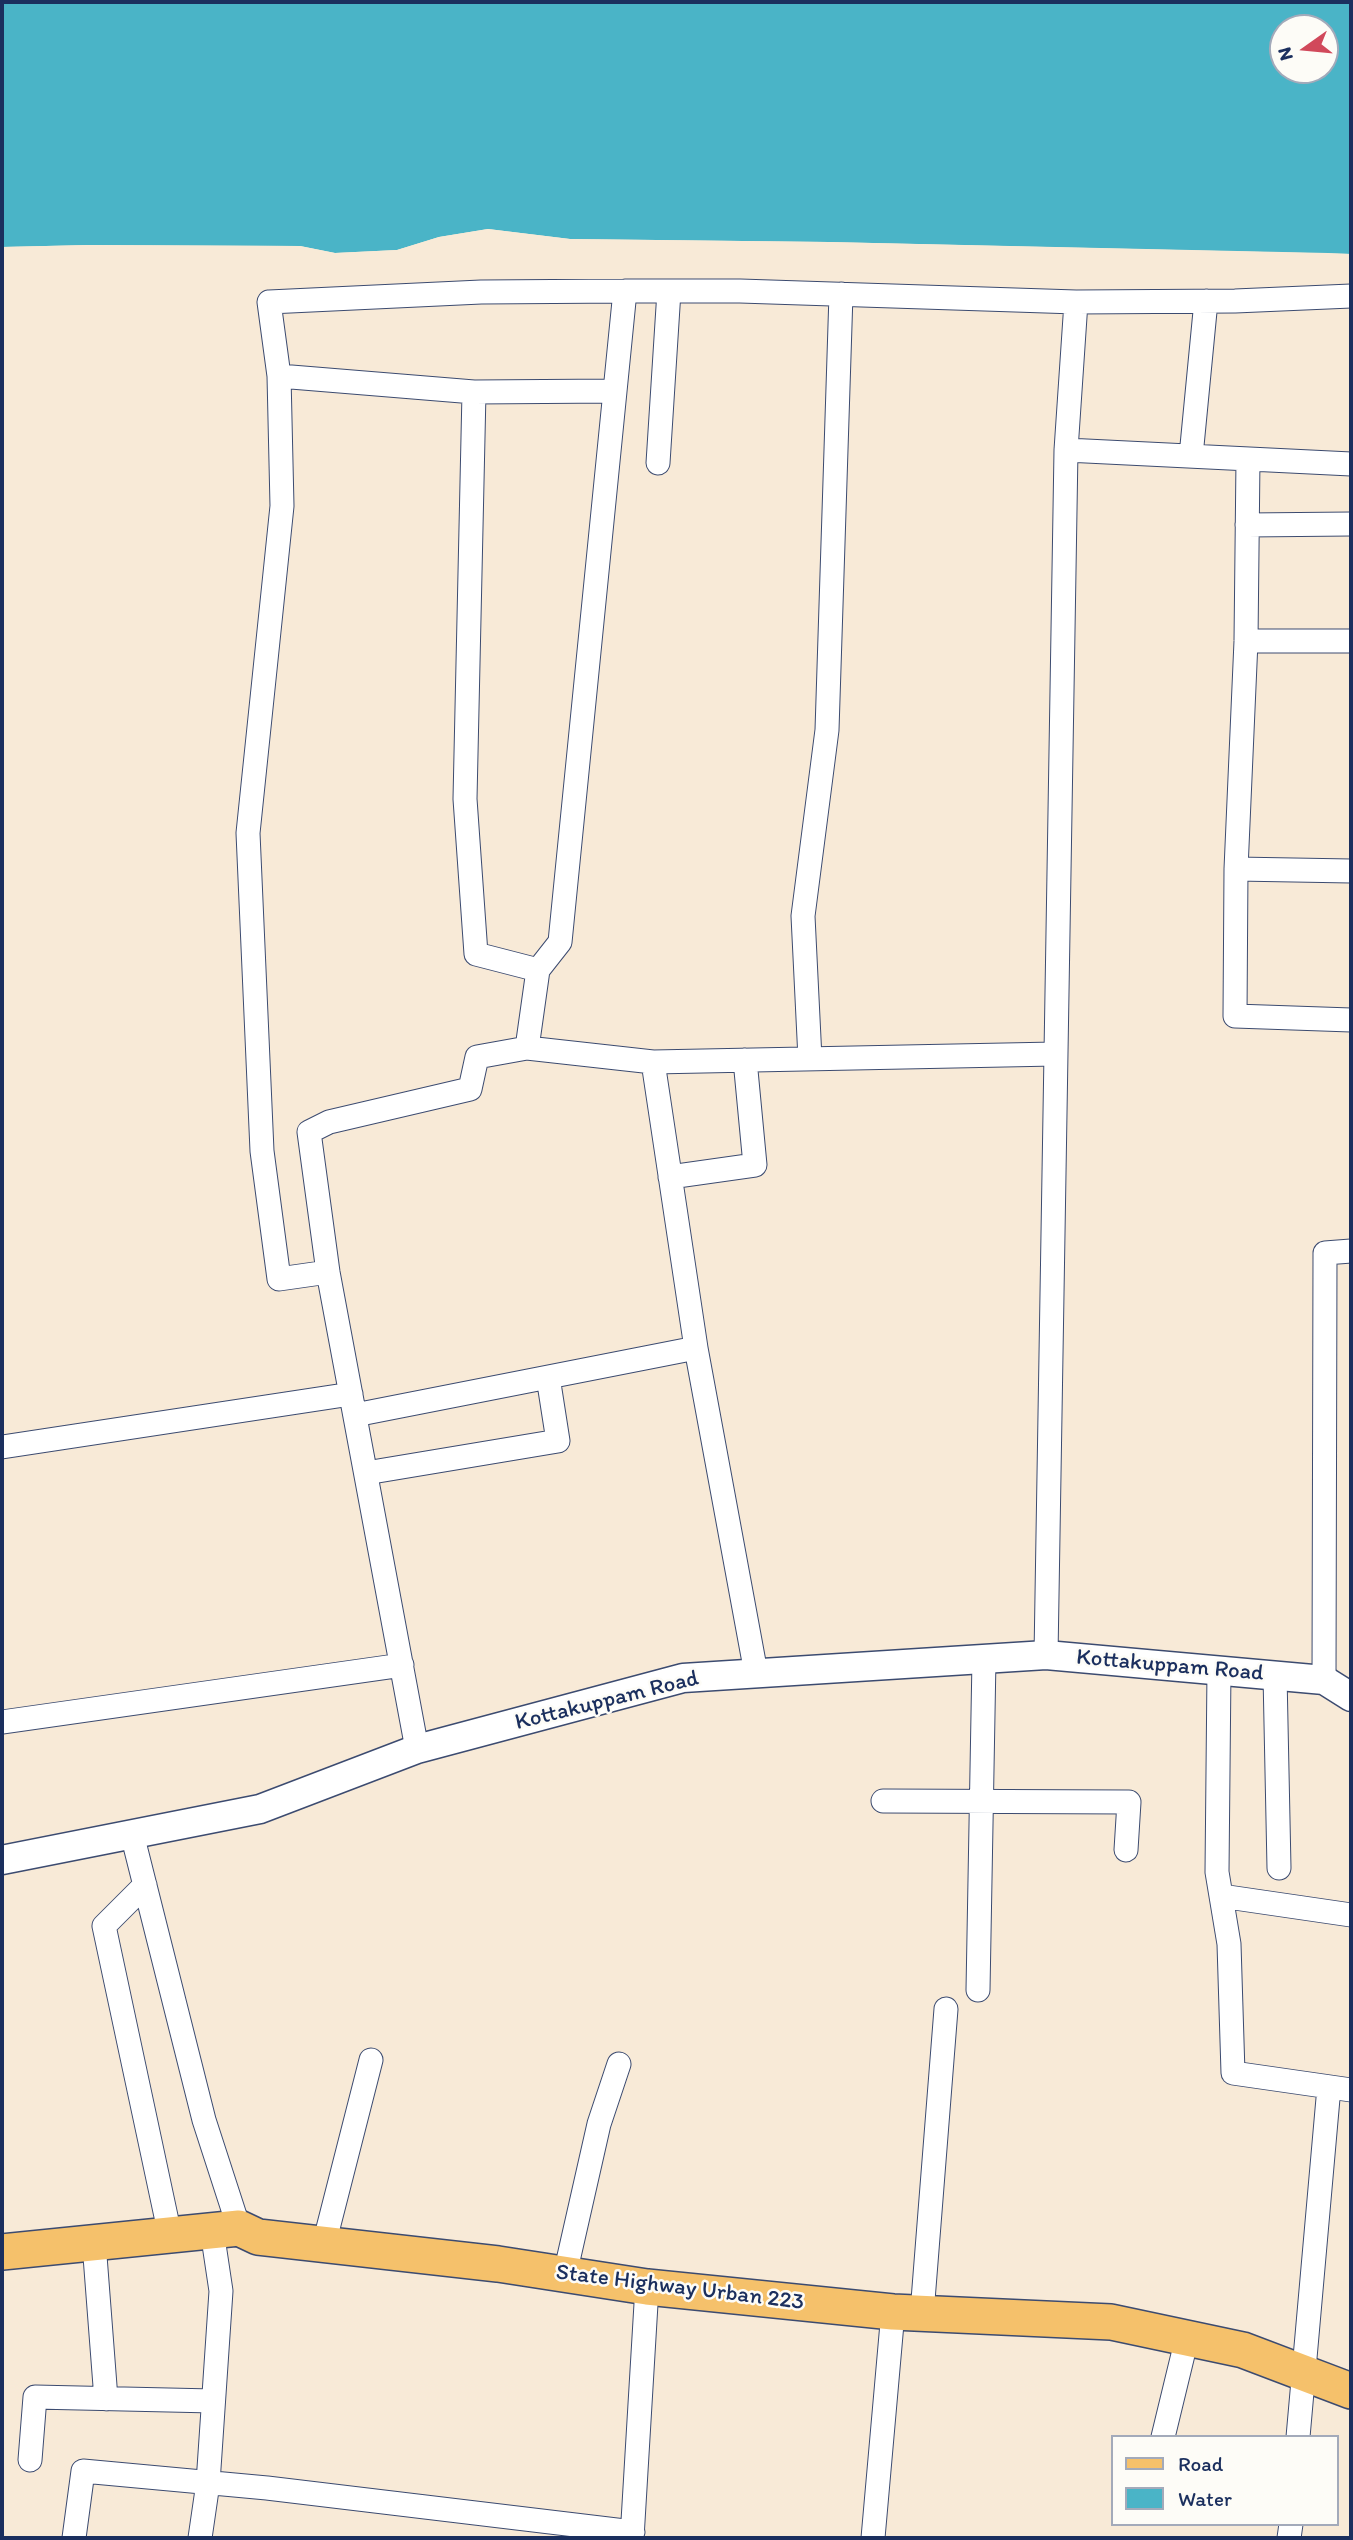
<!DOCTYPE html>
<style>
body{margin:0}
#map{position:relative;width:1353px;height:2540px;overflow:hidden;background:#f8ead7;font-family:Itim,sans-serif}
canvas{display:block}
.frame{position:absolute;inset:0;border:4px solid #1b2f5e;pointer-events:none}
.legend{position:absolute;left:1111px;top:2435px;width:228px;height:91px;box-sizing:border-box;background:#fdfcf7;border:2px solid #a3aaba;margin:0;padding:9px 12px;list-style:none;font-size:21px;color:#1b2f5e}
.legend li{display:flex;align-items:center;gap:14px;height:35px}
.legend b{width:35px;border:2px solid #a3aaba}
.north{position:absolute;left:1269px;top:14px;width:70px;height:70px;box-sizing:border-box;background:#fdfcf7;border:2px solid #a3aaba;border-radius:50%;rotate:255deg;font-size:19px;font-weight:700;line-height:28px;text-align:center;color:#1b2f5e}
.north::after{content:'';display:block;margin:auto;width:24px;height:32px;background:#d1495b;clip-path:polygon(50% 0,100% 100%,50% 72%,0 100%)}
</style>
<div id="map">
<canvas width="1353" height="2540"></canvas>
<div class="frame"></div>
<ul class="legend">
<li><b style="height:9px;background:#f5c16b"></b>Road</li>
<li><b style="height:19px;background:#4ab4c7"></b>Water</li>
</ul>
<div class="north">N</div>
</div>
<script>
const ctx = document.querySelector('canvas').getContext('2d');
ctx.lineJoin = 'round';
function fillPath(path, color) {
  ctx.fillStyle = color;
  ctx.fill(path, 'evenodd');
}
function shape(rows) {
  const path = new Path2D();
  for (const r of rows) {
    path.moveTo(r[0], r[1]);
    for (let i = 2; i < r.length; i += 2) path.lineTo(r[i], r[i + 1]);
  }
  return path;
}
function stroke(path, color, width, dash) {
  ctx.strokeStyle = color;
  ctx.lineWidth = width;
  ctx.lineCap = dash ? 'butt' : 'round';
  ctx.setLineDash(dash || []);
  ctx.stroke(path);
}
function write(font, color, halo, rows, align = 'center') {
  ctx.font = font + ' Itim,sans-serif';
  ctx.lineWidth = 5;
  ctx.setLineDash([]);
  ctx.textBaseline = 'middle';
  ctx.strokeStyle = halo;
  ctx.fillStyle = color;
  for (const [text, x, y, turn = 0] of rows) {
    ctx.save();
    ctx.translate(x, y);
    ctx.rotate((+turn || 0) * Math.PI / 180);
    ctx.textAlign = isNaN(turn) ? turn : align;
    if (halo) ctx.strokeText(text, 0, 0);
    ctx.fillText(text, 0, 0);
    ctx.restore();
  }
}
const water = shape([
 [2,2,1351,2,1351,254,828,242,570,239,488,229,439,237,397,250,335,253,300,246,89,245,2,247],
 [1283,28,1325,28,1325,70,1283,70]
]);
const pier = shape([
 [488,229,570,239,828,242,1328,253,1351,254,1351,257,828,245,570,242,488,232,439,240,398,253,335,256,300,250,89,248,2,251,2,247,89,245,300,246,335,253,397,250,439,237]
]);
const minor = shape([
 [279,376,474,392,465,799,476,954,538,970],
 [474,392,614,391],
 [1066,450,1076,302],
 [1191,456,1206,301],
 [1248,459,1246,641,1236,869,1235,1016,1351,1020],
 [658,463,669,291],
 [1247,525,1351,524],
 [1246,641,1351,641],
 [1236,869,1351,871],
 [527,1048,538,970,560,942,625,291],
 [810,1059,803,916,827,730,841,294],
 [653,1062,696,1348],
 [670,1177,755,1165,745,1060],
 [328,1272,279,1279,262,1151,248,833,282,506,279,376,269,302,481,292,625,291,740,291,1076,302,1235,301,1351,296],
 [355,1415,696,1348,756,1673],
 [2,1447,351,1394],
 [366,1473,558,1441,548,1377],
 [1046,1655,1066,450,1351,464],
 [1219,1670,1217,1872,1229,1944,1233,2073,1351,2090],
 [1275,1675,1279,1868],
 [1324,1680,1325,1253,1351,1251],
 [2,1722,402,1665],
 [417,1749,328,1272,309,1132,329,1122,470,1089,477,1057,527,1048,653,1062,1055,1054],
 [883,1801,1129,1802,1126,1850],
 [132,1834,204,2120,239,2228],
 [145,1885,104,1926,170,2235],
 [1221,1896,1351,1915],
 [978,1990,984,1659],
 [94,2243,106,2399],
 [324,2244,371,2060],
 [565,2274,599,2124,619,2064],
 [922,2313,946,2009],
 [1163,2437,1187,2338],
 [1298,2437,1329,2087],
 [30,2460,35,2397,213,2401],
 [74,2538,83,2471,267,2488,633,2532],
 [200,2538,208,2483,221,2291,212,2231],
 [632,2538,647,2287],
 [873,2538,893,2312],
 [1289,2538,1291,2524]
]);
const tertiary = shape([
 [2,1860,260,1809,417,1749,683,1678,1046,1655,1324,1680,1351,1697]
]);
const primary = shape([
 [2,2252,239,2228,258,2237,498,2264,647,2287,893,2312,1111,2322,1243,2350,1351,2391]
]);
const streetNames = [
 ["Kottakuppam Road",1170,1666,5],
 ["Kottakuppam Road",607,1701,-14],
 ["State Highway Urban 223",680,2288,7]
];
fillPath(water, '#4ab4c7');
fillPath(pier, '#f8ead7');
stroke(minor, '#3c4b70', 25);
stroke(tertiary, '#3c4b70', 31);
stroke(primary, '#3c4b70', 38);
stroke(minor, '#fff', 23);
stroke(tertiary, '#fff', 28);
stroke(primary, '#f5c16b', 35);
write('23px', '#1b2f5e', '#fdfcf7', streetNames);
</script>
